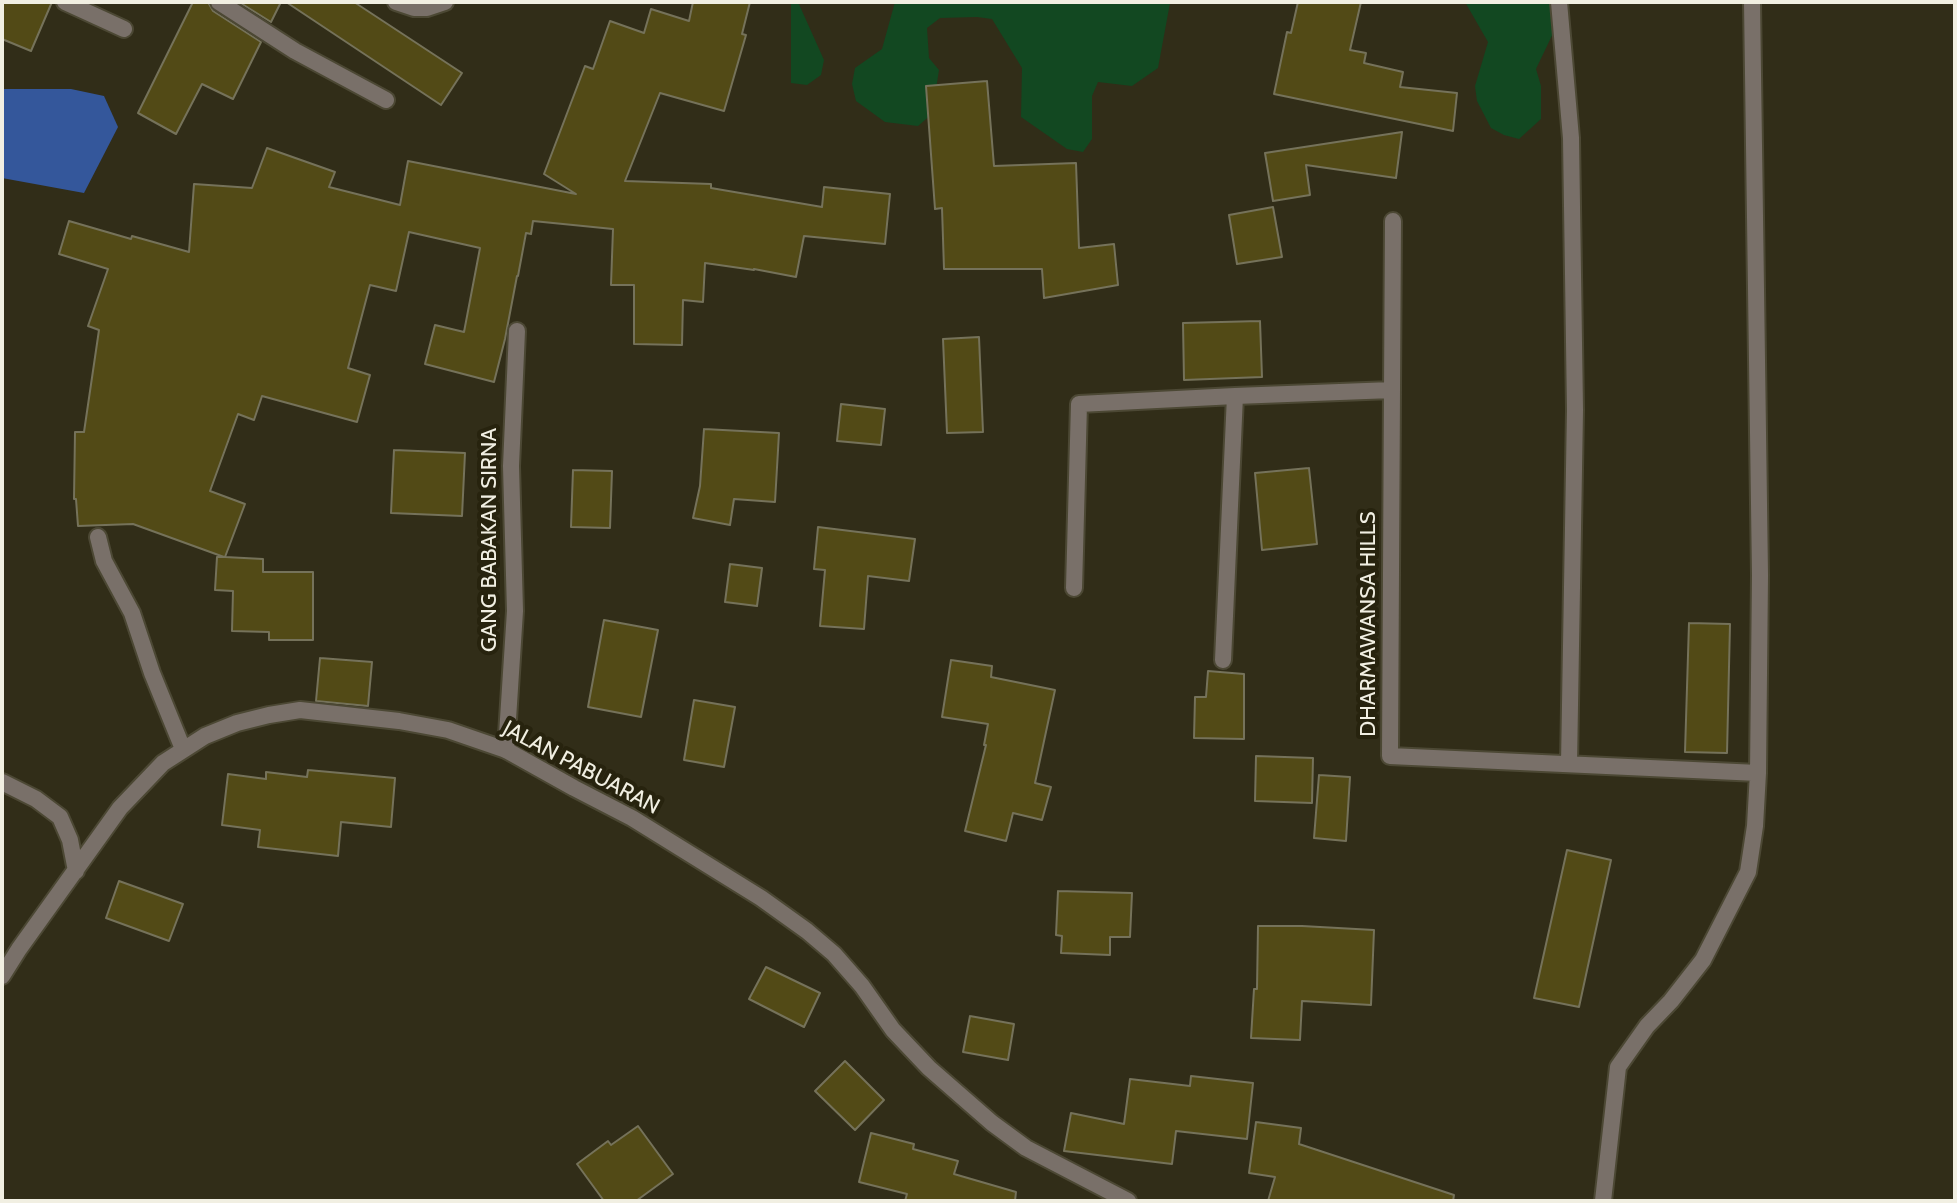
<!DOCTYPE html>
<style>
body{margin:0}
#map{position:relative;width:1957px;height:1203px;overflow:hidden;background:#312d18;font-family:Cabin,sans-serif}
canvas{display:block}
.frame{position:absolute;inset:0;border:4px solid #f1efe2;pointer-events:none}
</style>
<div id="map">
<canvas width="1957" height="1203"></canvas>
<div class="frame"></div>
</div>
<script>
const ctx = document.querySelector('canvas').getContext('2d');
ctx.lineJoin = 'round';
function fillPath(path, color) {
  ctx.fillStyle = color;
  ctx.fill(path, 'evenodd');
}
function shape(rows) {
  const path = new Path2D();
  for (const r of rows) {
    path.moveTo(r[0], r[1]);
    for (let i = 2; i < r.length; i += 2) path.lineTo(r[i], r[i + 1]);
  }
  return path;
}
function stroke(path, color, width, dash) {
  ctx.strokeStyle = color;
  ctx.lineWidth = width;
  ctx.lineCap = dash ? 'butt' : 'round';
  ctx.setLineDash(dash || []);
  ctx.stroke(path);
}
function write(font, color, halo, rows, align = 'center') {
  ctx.font = font + ' Cabin,sans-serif';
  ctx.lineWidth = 8;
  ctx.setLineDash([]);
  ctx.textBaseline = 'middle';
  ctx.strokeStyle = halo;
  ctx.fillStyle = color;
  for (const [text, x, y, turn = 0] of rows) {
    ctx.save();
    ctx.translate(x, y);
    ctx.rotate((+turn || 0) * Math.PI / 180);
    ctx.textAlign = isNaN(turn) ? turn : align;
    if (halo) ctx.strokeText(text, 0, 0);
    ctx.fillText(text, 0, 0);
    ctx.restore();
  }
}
const green = shape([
 [791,2,798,2,824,60,821,75,807,85,791,83],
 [895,2,1170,2,1170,3,1158,68,1132,86,1098,82,1092,96,1092,139,1083,152,1067,149,1021,117,1022,68,992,19,977,17,940,18,927,28,929,58,939,70,932,114,918,126,885,122,856,101,852,84,855,68,882,49],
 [1465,2,1568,2,1536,69,1541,86,1541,119,1519,139,1504,135,1491,128,1477,101,1475,86,1488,42]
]);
const water = shape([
 [2,89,71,89,104,96,118,127,84,193,2,178]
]);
const building = shape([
 [2,2,52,2,31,51,2,39,2,2],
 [193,2,208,2,213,11,261,42,233,99,202,84,176,134,138,113,193,2],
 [239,2,281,2,271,22,239,2],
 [286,2,354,2,462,73,441,105,286,2],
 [693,2,750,2,742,34,746,35,724,111,660,93,625,181,711,184,711,188,822,207,824,187,890,194,885,244,804,236,796,277,754,269,754,270,705,263,703,302,683,300,682,345,634,344,634,285,611,285,613,229,533,221,531,234,526,233,518,276,517,276,505,339,494,382,425,364,435,325,464,332,480,248,409,232,396,291,370,285,348,368,370,375,357,422,262,396,254,420,238,414,210,491,245,504,225,557,263,559,263,572,313,572,313,640,269,640,269,632,232,631,233,591,215,590,217,557,224,557,133,524,78,526,76,499,74,499,75,432,84,432,99,330,88,326,108,269,59,254,69,221,131,239,132,236,189,252,194,184,252,188,267,148,335,172,329,187,400,205,408,161,576,194,544,174,585,66,593,69,610,21,644,33,651,9,689,21,693,2],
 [1298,2,1361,2,1350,50,1366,53,1364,63,1403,72,1400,87,1457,93,1453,131,1274,94,1287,32,1291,33,1298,2],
 [987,81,994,166,1076,163,1079,248,1114,244,1118,285,1044,298,1042,269,944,269,942,208,935,209,926,86,987,81],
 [1402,132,1396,178,1306,165,1310,195,1273,201,1265,153,1402,132],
 [1273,207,1282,257,1237,264,1229,215,1273,207],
 [1260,321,1262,377,1184,380,1183,323,1260,321],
 [979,337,983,432,947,433,943,339,979,337],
 [841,404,885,409,881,445,837,441,841,404],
 [704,429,779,433,775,502,734,499,730,525,693,518,700,486,704,429],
 [394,450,465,453,462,516,391,513,394,450],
 [1309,468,1317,544,1262,550,1255,473,1309,468],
 [573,470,612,471,610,528,571,527,573,470],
 [818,527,915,539,909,581,868,576,864,629,820,626,825,570,814,569,818,527],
 [730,564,762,568,757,606,725,602,730,564],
 [604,620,658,630,641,717,588,707,604,620],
 [1689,623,1730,624,1727,753,1685,752,1689,623],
 [320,658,372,662,368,706,316,701,320,658],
 [951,660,992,666,991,677,1055,690,1035,783,1051,787,1042,820,1013,813,1006,841,965,831,986,745,984,745,988,724,942,717,951,660],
 [1208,671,1244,674,1244,739,1194,738,1195,697,1206,697,1208,671],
 [694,700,735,707,724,767,684,760,694,700],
 [1256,756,1313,758,1312,803,1255,801,1256,756],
 [308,770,395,778,391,827,341,822,338,856,258,847,260,830,222,825,228,774,266,779,266,772,307,777,308,770],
 [1319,775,1350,777,1346,841,1314,838,1319,775],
 [1567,850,1611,860,1579,1007,1534,998,1567,850],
 [119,881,183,904,169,941,106,918,119,881],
 [1058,891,1132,893,1130,937,1110,937,1110,955,1061,953,1062,936,1056,935,1058,891],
 [1258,926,1302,926,1374,930,1371,1005,1302,1001,1300,1040,1251,1038,1254,989,1257,989,1258,926],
 [766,967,820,993,804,1027,749,999,766,967],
 [970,1016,1014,1024,1008,1060,963,1052,970,1016],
 [845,1061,884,1100,855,1130,815,1091,845,1061],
 [1191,1076,1253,1083,1247,1139,1176,1131,1172,1164,1064,1151,1071,1113,1124,1124,1130,1079,1190,1086,1191,1076],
 [1256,1122,1301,1128,1299,1144,1454,1195,1453,1201,1268,1201,1275,1177,1249,1173,1256,1122],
 [638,1126,673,1174,636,1201,604,1201,577,1164,608,1141,611,1145,638,1126],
 [871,1133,914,1144,913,1149,958,1161,954,1174,1016,1192,1015,1201,905,1201,907,1194,859,1182,871,1133]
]);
const service = shape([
 [506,750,515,611,511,466,517,331]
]);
const minor = shape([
 [65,2,124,29],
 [219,2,295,51,386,100],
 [396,2,414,8,427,8,445,2],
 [1559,2,1571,138,1575,410,1569,764],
 [1752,2,1760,575,1758,773],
 [1392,390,1393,221],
 [98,537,104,561,132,613,152,673,183,749],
 [1074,588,1079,404,1235,396,1392,390,1390,756,1758,773,1755,826,1748,872,1703,960,1671,1001,1647,1026,1618,1067,1603,1201],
 [1223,660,1235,396],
 [2,782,36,799,60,817,70,840,76,871],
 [2,976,19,949,120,808,163,763,205,736,237,723,269,715,300,710,399,721,448,730,506,750,574,788,632,818,761,898,807,931,834,954,862,986,893,1030,929,1068,992,1123,1026,1148,1128,1201]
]);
const streetNames = [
 ["GANG BABAKAN SIRNA",490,540,-90],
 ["DHARMAWANSA HILLS",1369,624,-90],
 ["JALAN PABUARAN",581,768,28]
];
fillPath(green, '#124821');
fillPath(water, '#34579b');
fillPath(building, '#524a16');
stroke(building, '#75725a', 2);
stroke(service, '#4c4834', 20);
stroke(minor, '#4c4834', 20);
stroke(service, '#797069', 16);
stroke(minor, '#797069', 16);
write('22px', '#f1efe2', '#27230e', streetNames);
</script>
